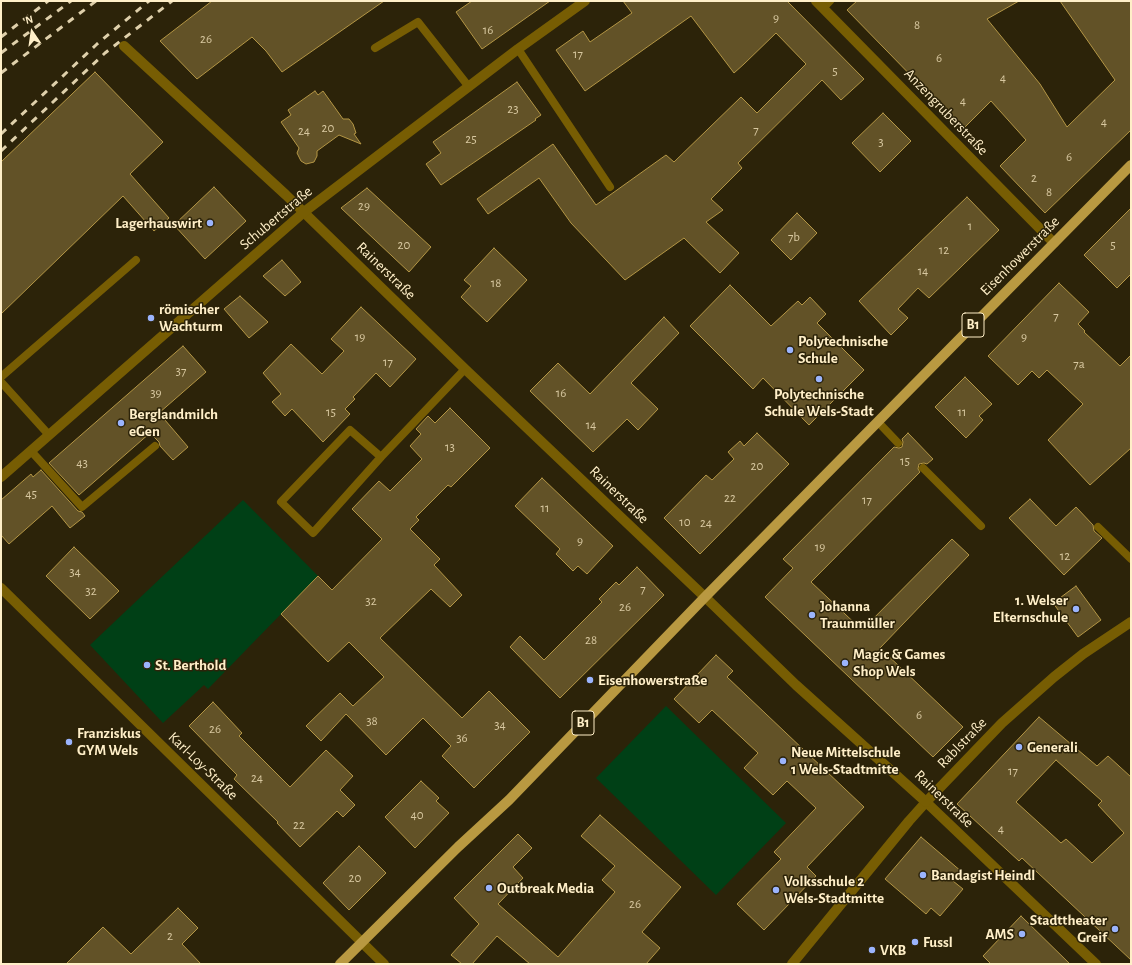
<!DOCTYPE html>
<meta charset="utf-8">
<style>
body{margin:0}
#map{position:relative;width:1132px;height:965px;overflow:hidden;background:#2c2309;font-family:"Alegreya Sans",sans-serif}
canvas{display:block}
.frame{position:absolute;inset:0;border:2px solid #ffefc8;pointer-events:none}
.north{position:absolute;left:12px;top:12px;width:40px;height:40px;-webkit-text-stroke:3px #2c2309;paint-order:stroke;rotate:347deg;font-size:11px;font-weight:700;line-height:16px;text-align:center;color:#ffefc8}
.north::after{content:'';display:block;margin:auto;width:14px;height:18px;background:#ffefc8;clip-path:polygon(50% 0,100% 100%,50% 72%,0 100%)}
</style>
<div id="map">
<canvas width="1132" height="965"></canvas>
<div class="frame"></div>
<div class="north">N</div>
</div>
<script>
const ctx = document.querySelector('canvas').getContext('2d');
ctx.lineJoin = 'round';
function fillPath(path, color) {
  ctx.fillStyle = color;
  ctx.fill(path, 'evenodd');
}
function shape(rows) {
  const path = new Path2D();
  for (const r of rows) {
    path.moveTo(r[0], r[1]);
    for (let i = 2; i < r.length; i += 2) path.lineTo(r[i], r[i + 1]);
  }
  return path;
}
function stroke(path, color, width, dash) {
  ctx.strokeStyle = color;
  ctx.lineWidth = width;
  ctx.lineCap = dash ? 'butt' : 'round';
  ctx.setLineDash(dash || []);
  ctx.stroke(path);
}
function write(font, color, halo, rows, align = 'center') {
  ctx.font = font + ' "Alegreya Sans",sans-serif';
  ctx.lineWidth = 3;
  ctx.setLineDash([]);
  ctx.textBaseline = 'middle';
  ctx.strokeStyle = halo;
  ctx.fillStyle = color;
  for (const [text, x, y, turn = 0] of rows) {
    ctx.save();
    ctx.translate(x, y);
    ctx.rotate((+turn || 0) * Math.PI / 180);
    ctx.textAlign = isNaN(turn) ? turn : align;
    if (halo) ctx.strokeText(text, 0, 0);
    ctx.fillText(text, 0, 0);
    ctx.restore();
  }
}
const green = shape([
 [243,500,318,576,208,689,204,685,163,723,90,645],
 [666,706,786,823,716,895,596,778]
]);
const building = shape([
 [212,1,384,1,282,72,266,51,252,37,197,79,160,41,212,1],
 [472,1,550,1,482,49,456,12,472,1],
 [623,1,787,1,864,79,841,100,822,80,738,163,742,168,711,199,723,210,706,222,739,253,720,273,684,238,625,280,571,223,539,178,488,214,477,199,553,144,596,205,666,155,674,162,741,97,757,113,806,64,776,33,744,64,734,73,691,16,585,91,556,50,583,31,590,42,632,13,623,1],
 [857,1,1019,1,987,19,1040,84,1067,127,1115,80,1060,1,1131,1,1131,130,1045,213,1000,166,1026,140,991,101,963,129,847,10,857,1],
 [95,72,163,142,130,174,169,218,154,231,123,196,1,314,1,162,95,72],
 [517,82,541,115,535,119,536,120,441,185,426,164,441,153,433,142,517,82],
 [315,91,318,95,323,91,343,119,349,119,353,124,356,133,354,134,361,144,339,135,317,151,317,156,314,162,306,164,301,161,297,153,299,148,281,122,291,115,288,110,315,91],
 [883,113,911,141,880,172,852,143,883,113],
 [214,187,246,221,205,259,174,225,214,187],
 [367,188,431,247,409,272,341,208,367,188],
 [967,197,999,230,929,298,918,288,898,309,908,318,891,335,859,301,967,197],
 [1131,208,1131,274,1117,288,1084,255,1131,208],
 [797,213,817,233,791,260,771,240,797,213],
 [494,248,527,280,487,322,461,297,471,286,464,280,494,248],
 [282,260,301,282,285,296,263,276,282,260],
 [1059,283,1089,312,1078,324,1085,331,1084,332,1120,366,1131,355,1131,448,1090,485,1048,440,1083,404,1047,370,1039,378,1032,371,1018,385,988,356,1059,283],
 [730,285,771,326,798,301,802,305,810,297,826,314,817,323,864,370,809,425,763,378,753,389,690,326,730,285],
 [240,296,268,322,249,338,224,309,240,296],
 [361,307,416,359,390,387,376,373,353,397,355,399,345,409,350,414,323,442,292,409,285,416,272,402,281,394,263,373,291,344,322,374,344,351,331,339,361,307],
 [664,317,679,333,631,383,658,409,638,430,627,419,593,452,530,391,558,363,590,394,664,317],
 [183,346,206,372,159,413,188,447,173,460,160,446,159,442,150,433,79,495,49,463,183,346],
 [965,377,992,404,979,416,983,420,966,438,935,407,965,377],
 [450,408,490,448,451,487,448,485,416,517,419,520,410,529,440,559,434,565,462,595,450,607,431,589,380,638,462,718,489,691,530,732,474,788,442,756,451,746,423,718,386,755,346,714,321,741,306,726,340,693,353,706,384,677,349,642,328,662,281,614,318,576,332,590,382,539,352,509,379,481,390,491,422,459,410,446,421,434,416,429,428,416,435,423,450,408],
 [757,433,789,464,700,554,664,518,706,475,712,480,734,459,728,452,740,441,744,446,757,433],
 [908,433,933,459,927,464,924,463,919,464,918,469,920,472,811,582,862,630,952,539,969,555,880,648,963,727,933,757,765,597,793,568,783,559,894,447,899,448,902,447,903,442,902,439,908,433],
 [41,470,78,511,82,512,85,516,70,528,52,506,9,544,1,535,1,500,31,474,33,477,41,470],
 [542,478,613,546,587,574,578,566,573,571,556,554,560,549,515,506,542,478],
 [1030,499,1056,526,1076,507,1093,525,1094,531,1102,538,1064,575,1009,518,1030,499],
 [74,547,119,591,90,619,46,576,74,547],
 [637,567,664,595,560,698,510,647,520,636,544,660,602,602,599,599,616,582,619,585,637,567],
 [1076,586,1101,620,1078,637,1053,603,1076,586],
 [716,655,733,671,727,677,864,807,807,867,816,876,764,930,737,904,781,859,774,852,816,808,787,781,773,795,744,768,758,753,712,710,699,723,674,699,716,655],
 [213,702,242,733,239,736,290,787,326,750,353,776,340,790,355,805,343,817,337,811,300,847,277,823,278,822,234,779,237,775,189,726,213,702],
 [1039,717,1097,766,1108,756,1131,777,1131,960,1022,858,1019,861,957,804,1039,717],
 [1056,760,1102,801,1098,805,1124,833,1092,863,1066,839,1061,843,1016,802,1056,760],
 [421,781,439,798,436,801,449,813,415,848,385,817,421,781],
 [600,815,681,887,642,932,660,948,646,964,530,964,497,936,472,964,462,964,451,955,479,924,454,898,518,834,532,848,513,867,523,878,498,904,558,957,615,892,602,880,615,866,581,836,600,815],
 [921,837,962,872,953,881,963,889,940,916,931,908,926,914,885,879,921,837],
 [359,846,386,873,349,910,323,883,359,846],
 [178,908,198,928,182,944,201,964,66,964,103,927,131,954,178,908],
 [1021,916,1070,964,991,964,983,956,1021,916]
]);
const service = shape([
 [823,8,830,1],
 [375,48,418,22,469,87],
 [518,49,610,187],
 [1,377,136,260],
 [1,382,49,435],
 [878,422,898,443],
 [31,451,82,507,155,446],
 [381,457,350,430,281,502,313,533,381,457,465,369],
 [923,468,981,526],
 [1098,527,1131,559]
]);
const minor = shape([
 [816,1,1054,243],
 [124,46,286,195,465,369,705,597],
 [1,588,384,964],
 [926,802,1096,964],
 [792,964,909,821,926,802,1002,723,1054,677,1083,654,1131,622]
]);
const tertiary = shape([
 [1,477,304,212,518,49,585,1],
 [705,597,796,685,926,802]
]);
const primary = shape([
 [340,964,458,847,509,800,705,597,1131,165]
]);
const rail = shape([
 [1,37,48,1],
 [1,53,71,1],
 [1,73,96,1],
 [1,134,97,44,149,1],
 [1,151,105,53,172,1]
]);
const markers = [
 [210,223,4,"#9bb4fd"],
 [151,318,4,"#9bb4fd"],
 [790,350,4,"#9bb4fd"],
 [819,379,4,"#9bb4fd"],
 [121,423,4,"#9bb4fd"],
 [1076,609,4,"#9bb4fd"],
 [812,615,4,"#9bb4fd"],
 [845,663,4,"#9bb4fd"],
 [147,665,4,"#9bb4fd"],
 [590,680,4,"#9bb4fd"],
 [69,742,4,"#9bb4fd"],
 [1019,747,4,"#9bb4fd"],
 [783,761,4,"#9bb4fd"],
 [923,875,4,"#9bb4fd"],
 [489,888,4,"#9bb4fd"],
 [776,890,4,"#9bb4fd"],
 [1115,929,4,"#9bb4fd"],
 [1022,934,4,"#9bb4fd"],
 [915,942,4,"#9bb4fd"],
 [872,950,4,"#9bb4fd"]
];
const numberNames = [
 ["9",776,18],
 ["8",917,25],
 ["16",488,30],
 ["26",206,39],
 ["17",578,54],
 ["6",939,58],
 ["5",835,71],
 ["4",1003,78],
 ["4",963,101],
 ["23",513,109],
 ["4",1104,122],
 ["20",328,128],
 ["7",756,130],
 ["24",304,131],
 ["25",471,139],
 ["3",881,142],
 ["6",1069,157],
 ["2",1034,178],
 ["8",1049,192],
 ["29",364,206],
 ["1",970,226],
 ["7b",794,237],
 ["20",404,245],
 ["5",1113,245],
 ["12",944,250],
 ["14",923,271],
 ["18",496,283],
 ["7",1056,316],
 ["19",360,337],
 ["9",1024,337],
 ["17",388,362],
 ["7a",1079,364],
 ["37",181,371],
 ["39",156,393],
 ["16",561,393],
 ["15",331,412],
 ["11",962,412],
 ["14",591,425],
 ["13",450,447],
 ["15",905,461],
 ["43",82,463],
 ["20",757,466],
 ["45",31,494],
 ["22",730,498],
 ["17",867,500],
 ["11",545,508],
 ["10",685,522],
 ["24",706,523],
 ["9",580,541],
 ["19",820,547],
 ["12",1065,556],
 ["34",75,572],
 ["7",643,589],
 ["32",91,591],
 ["32",371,601],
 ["26",625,607],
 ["28",591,640],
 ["6",919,715],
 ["38",372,721],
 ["34",500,725],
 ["26",215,729],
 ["36",462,738],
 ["17",1013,771],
 ["24",257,778],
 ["40",417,815],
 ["22",299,825],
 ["4",1001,829],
 ["20",355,878],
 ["26",635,904],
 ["2",170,936]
];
const shields = [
 [973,325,22],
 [583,723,22]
];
const shieldNames = [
 ["B1",973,325],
 ["B1",583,723]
];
const streetNames = [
 ["Anzengruberstraße",946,112,46],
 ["Schubertstraße",276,218,-40],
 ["Eisenhowerstraße",1020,256,-45],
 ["Rainerstraße",386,271,44],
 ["Rainerstraße",619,495,44],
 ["Rablstraße",962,743,-46],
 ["Karl-Loy-Straße",203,766,44],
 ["Rainerstraße",944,799,44]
];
const poiNames = [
 ["Lagerhauswirt",202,223,"right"],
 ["römischer",159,309],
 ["Wachturm",159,326],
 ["Polytechnische",798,341],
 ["Schule",798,358],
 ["Polytechnische",819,394,"center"],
 ["Schule Wels-Stadt",819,411,"center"],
 ["Berglandmilch",129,414],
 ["eGen",129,431],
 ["1. Welser",1068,600,"right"],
 ["Elternschule",1068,617,"right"],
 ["Johanna",820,606],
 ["Traunmüller",820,623],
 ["Magic & Games",853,654],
 ["Shop Wels",853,671],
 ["St. Berthold",155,665],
 ["Eisenhowerstraße",598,680],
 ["Franziskus",77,733],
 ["GYM Wels",77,750],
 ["Generali",1027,747],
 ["Neue Mittelschule",791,752],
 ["1 Wels-Stadtmitte",791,769],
 ["Bandagist Heindl",931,875],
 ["Volksschule 2",784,881],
 ["Wels-Stadtmitte",784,898],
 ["Outbreak Media",497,888],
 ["Stadttheater",1107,920,"right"],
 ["Greif",1107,937,"right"],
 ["AMS",1014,934,"right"],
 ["Fussl",923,942],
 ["VKB",880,950]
];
fillPath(green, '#004016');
fillPath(building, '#625227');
stroke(building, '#b49645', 1);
stroke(service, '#775d03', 8);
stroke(minor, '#775d03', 10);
stroke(tertiary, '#775d03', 10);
stroke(primary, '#b99941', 10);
stroke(rail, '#dfd0ab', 3, [7, 7]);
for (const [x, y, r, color] of markers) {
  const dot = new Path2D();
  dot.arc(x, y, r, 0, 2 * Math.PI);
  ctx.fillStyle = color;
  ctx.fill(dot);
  stroke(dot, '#2c2309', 1.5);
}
write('13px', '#d8c8a0', null, numberNames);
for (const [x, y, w] of shields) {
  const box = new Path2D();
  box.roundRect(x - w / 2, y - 12, w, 24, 3);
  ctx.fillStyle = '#2c2309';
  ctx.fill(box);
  stroke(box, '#ffefc8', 1);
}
write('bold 14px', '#ffefc8', null, shieldNames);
write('15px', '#ffefc8', '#2c2309', streetNames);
write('bold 15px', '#ffefc8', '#2c2309', poiNames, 'left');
</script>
